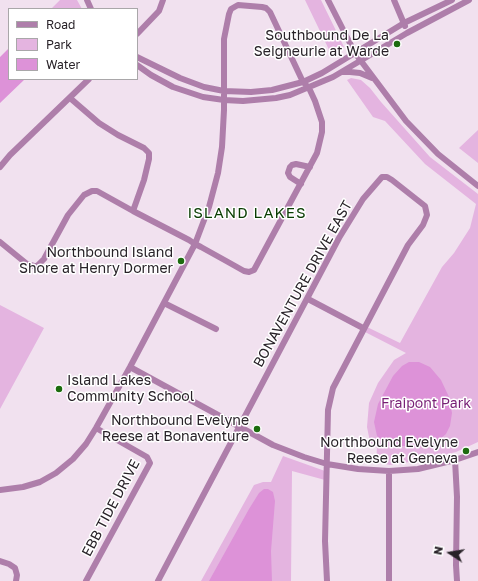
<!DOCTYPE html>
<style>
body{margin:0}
#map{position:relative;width:478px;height:581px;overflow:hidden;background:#f1e1ef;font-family:"Golos Text",sans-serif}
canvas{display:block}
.legend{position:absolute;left:8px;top:8px;width:130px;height:72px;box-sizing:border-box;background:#fff;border:1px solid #a9a7a9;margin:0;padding:5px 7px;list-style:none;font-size:12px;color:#282228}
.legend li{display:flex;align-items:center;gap:8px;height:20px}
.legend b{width:20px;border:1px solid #a9a7a9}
.north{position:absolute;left:430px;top:533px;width:40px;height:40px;-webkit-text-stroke:3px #fff;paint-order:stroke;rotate:282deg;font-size:11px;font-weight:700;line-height:16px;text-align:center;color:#282228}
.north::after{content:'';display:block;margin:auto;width:14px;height:18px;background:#282228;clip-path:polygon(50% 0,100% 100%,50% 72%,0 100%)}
</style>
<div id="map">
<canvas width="478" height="581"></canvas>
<ul class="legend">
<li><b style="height:5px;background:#ae7eaa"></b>Road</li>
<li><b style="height:11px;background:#e4b4e0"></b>Park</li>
<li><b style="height:11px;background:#dd92d8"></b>Water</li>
</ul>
<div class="north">N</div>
</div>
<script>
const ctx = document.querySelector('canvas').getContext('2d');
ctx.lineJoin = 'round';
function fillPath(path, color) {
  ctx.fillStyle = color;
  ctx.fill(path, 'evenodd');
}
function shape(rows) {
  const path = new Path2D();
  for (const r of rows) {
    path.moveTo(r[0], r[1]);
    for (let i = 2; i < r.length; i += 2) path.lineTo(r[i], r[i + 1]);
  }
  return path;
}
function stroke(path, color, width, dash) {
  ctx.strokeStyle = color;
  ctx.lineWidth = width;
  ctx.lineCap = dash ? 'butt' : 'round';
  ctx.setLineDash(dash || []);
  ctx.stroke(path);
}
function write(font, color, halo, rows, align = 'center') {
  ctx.font = font + ' "Golos Text",sans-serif';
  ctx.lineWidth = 3;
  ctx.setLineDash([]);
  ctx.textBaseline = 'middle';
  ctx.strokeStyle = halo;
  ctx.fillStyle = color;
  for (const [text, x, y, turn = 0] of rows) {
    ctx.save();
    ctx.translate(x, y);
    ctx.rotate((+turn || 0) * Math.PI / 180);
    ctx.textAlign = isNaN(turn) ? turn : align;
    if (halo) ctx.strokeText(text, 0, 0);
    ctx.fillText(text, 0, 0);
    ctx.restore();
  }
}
const green = shape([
 [60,0,77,0,82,9,51,9],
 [305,0,321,0,344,47,332,56],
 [351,78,361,80,370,88,381,102,430,157,478,194,478,442,456,452,422,460,390,465,376,462,377,448,370,442,367,427,369,403,378,383,394,360,406,353,365,332,367,327,400,343,442,267,454,253,470,228,476,204,425,164,385,121,373,117,347,80],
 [478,130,478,163,459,148],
 [0,305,44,328,0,409],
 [283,456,325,471,325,480,292,471,291,581,201,581,254,485,263,482,271,482]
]);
const water = shape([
 [9,48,9,79,25,79,0,103,0,57],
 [409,362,419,362,430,367,441,380,449,397,452,413,450,426,446,434,440,439,428,443,410,446,388,446,377,436,374,422,378,404,393,376,402,366],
 [264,489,268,489,273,492,275,501,271,551,272,581,209,581,249,509,259,493]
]);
const minor = shape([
 [87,0,91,9],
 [328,0,355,53,406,121,438,154,478,186],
 [394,0,405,26],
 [137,34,159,11,163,0],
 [137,57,180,78,204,87,224,91,251,92,272,90,303,82,322,73,404,23,452,0],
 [137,65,151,75,173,87,203,97,224,100,243,101,276,98,290,95,333,77,407,33,469,0],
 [342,72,350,72,360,73,372,78],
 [70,98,99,123,118,135,144,148,149,153,149,159,144,180,133,211],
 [0,167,10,155,89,79],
 [301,184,290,177,288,173,290,167,292,165,296,164,310,167],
 [0,242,27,264,34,266,37,266,44,259,68,215,84,195,92,191,97,191,133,211,189,240,195,244,201,247,228,262,244,271,249,272,254,270,317,153,322,132,322,122,315,101,309,88,303,82,270,12,266,8,262,7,238,5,231,9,229,14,224,39,224,110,222,147,218,173,209,207,195,244,130,367,96,428,86,444,73,459,56,473,40,482,23,487,0,490],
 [308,299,363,328],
 [164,303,216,329],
 [130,367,273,445,304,457,327,464,358,469,389,471,418,469,455,460,478,452],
 [455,460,457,497,456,565,457,581],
 [0,561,9,564,15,568,17,575,16,581],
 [86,581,150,463,147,457,96,428],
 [158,581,339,238,363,199,382,177,387,177,392,180,425,206,427,215,423,225,408,245,333,388,328,410,325,541,327,581],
 [389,581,389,471]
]);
const markers = [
 [397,44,4,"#1c6b0e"],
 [181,261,4,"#1c6b0e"],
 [59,389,4,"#1c6b0e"],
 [257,429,4,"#1c6b0e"],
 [466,451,4,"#1c6b0e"]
];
const poiNames = [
 ["Southbound De La",389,36],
 ["Seigneurie at Warde",389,52],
 ["Northbound Island",173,253],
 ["Shore at Henry Dormer",173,269],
 ["Island Lakes",67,381,"left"],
 ["Community School",67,397,"left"],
 ["Northbound Evelyne",249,421],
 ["Reese at Bonaventure",249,437],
 ["Northbound Evelyne",458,443],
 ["Reese at Geneva",458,459]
];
const streetNames = [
 ["BONAVENTURE DRIVE EAST",303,284,-61],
 ["EBB TIDE DRIVE",111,508,-62]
];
const parkNames = [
 ["Fraipont Park",426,404]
];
const neighbourhoodNames = [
 ["ISLAND LAKES",247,213]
];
fillPath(green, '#e4b4e0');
fillPath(water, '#dd92d8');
stroke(minor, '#ae7eaa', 6);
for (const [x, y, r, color] of markers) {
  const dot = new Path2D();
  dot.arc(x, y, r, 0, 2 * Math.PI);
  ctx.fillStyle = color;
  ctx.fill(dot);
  stroke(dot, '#fff', 1.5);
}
write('14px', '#282228', '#fff', poiNames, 'right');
write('14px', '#282228', '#fff', streetNames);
write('14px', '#771f75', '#fff', parkNames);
ctx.letterSpacing = '1px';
write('15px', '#0a3d03', '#fff', neighbourhoodNames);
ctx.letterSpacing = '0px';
</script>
